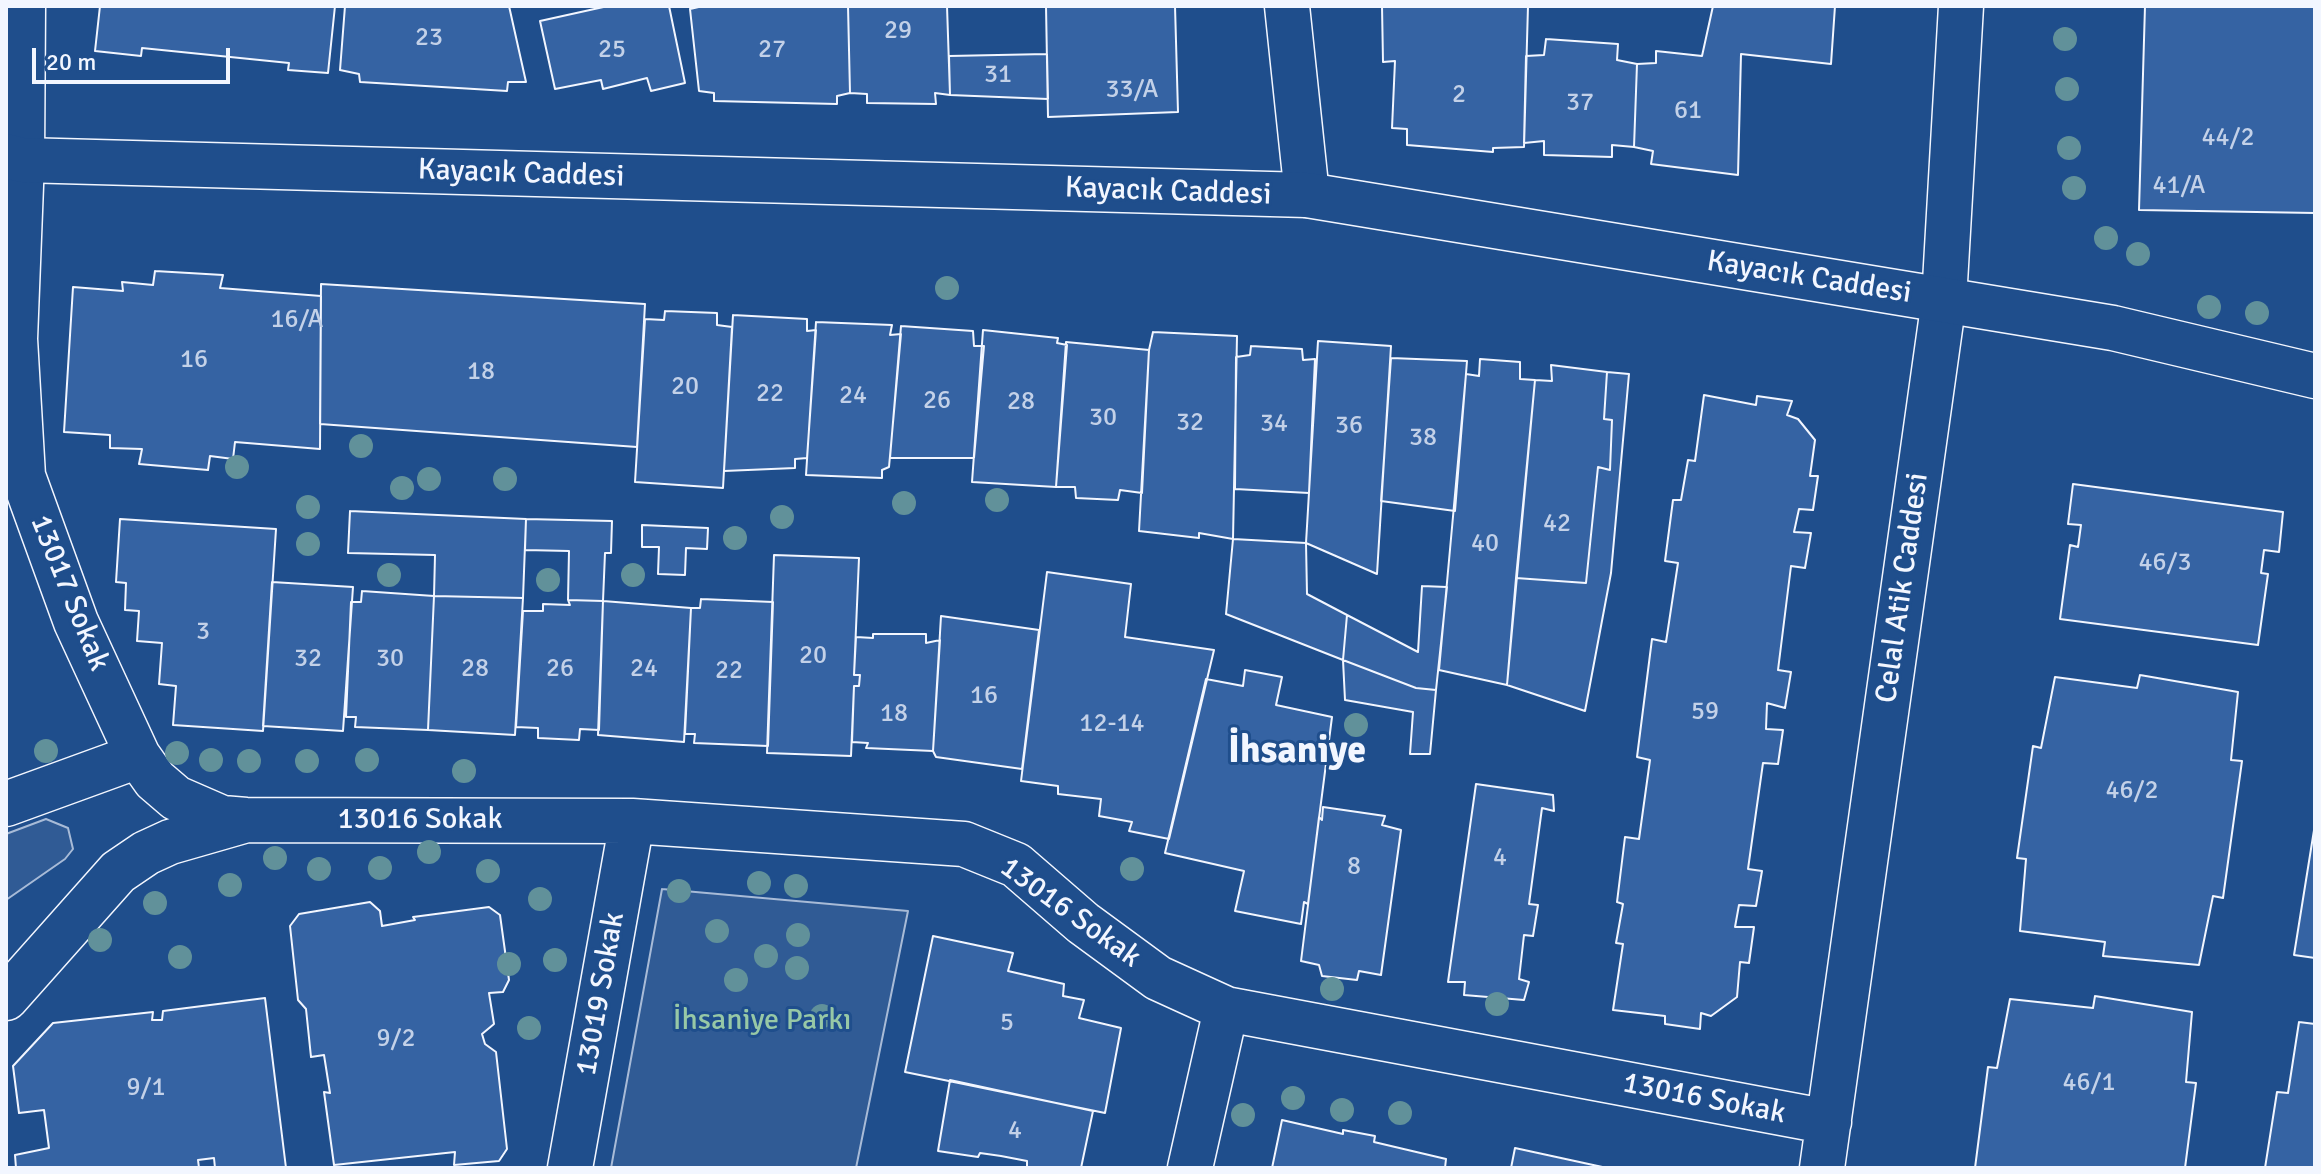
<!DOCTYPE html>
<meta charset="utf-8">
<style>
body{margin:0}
#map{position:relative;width:2321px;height:1174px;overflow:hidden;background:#1f4e8c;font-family:Signika,sans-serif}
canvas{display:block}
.frame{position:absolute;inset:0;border:8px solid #f2f6ff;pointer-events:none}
.scale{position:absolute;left:32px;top:48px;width:198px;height:36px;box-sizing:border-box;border:4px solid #f2f6ff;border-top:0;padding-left:10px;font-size:24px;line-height:28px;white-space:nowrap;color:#f2f6ff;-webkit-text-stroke:6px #1f4e8c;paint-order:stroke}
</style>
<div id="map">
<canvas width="2321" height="1174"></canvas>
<div class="frame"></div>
<div class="scale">20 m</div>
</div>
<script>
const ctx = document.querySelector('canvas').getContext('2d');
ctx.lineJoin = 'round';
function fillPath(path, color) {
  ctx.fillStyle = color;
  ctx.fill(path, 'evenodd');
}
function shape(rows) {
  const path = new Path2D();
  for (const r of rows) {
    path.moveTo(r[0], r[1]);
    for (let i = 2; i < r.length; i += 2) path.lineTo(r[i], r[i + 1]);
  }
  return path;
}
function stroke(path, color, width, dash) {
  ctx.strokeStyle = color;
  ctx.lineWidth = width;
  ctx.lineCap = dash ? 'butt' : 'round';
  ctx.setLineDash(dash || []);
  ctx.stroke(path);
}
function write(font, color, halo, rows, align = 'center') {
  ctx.font = font + ' Signika,sans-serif';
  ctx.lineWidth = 6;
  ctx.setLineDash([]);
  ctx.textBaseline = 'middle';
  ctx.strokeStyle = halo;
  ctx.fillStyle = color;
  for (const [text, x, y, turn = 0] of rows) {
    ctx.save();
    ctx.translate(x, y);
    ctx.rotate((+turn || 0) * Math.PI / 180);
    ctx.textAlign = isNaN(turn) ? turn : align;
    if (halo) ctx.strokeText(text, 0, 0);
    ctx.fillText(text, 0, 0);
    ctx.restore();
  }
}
const built = shape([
 [46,819,68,828,73,849,65,859,6,900,6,834,46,819],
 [662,889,908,911,856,1168,611,1168,662,889]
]);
const building = shape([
 [100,6,335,6,328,73,288,70,289,63,142,48,141,56,95,51,100,6],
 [345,6,509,6,526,82,508,82,507,91,360,82,359,74,340,70,345,6],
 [608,6,669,6,685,83,651,91,647,78,603,89,601,80,555,89,540,21,608,6],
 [848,6,850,93,837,96,837,104,714,101,714,93,699,91,690,9,703,6,848,6],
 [848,6,947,6,950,95,935,93,936,104,867,103,867,94,850,93,848,6],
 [1046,6,1175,6,1178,112,1048,117,1046,6],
 [1382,6,1528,6,1524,147,1493,148,1493,152,1407,145,1407,129,1392,128,1395,61,1383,62,1382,6],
 [1713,6,1835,6,1831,64,1741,54,1738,175,1651,164,1653,151,1634,147,1637,64,1656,63,1656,51,1702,56,1713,6],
 [2145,6,2315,6,2315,213,2139,210,2145,6],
 [1546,39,1618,44,1617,60,1637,64,1634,147,1612,145,1612,157,1544,155,1544,141,1524,143,1526,56,1544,55,1546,39],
 [1047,54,1048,99,950,95,949,56,1047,54],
 [155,271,223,275,220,288,321,296,320,449,235,442,233,459,210,456,208,470,139,464,142,449,110,448,110,435,64,432,73,287,123,291,122,282,153,285,155,271],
 [321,284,645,304,637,447,320,424,321,284],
 [665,311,717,313,717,325,732,327,723,488,635,482,645,319,664,320,665,311],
 [733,315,807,319,807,331,816,330,807,458,795,459,795,468,724,471,733,315],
 [816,322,892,325,890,335,901,334,889,467,882,470,882,478,806,475,816,322],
 [901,326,973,331,974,346,984,346,974,458,890,458,901,326],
 [983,330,1058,338,1057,343,1067,345,1056,487,972,482,983,330],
 [1153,332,1237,336,1233,539,1199,533,1199,538,1139,531,1149,350,1153,332],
 [1318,341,1391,346,1377,574,1306,543,1318,341],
 [1066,342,1149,350,1142,493,1120,490,1118,500,1076,498,1075,487,1056,487,1066,342],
 [1251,346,1302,349,1303,360,1315,359,1309,493,1235,489,1236,357,1250,355,1251,346],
 [1391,358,1467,361,1455,511,1381,501,1391,358],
 [1480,359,1520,362,1520,379,1535,380,1507,685,1439,670,1466,374,1479,376,1480,359],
 [1551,365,1607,372,1604,419,1612,420,1610,470,1598,467,1586,583,1516,578,1535,380,1552,381,1551,365],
 [1607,372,1629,374,1611,573,1585,711,1507,685,1516,578,1586,583,1598,467,1610,470,1612,420,1604,419,1607,372],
 [1704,395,1756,405,1757,396,1792,401,1787,415,1798,419,1815,440,1810,476,1818,476,1813,510,1799,509,1794,532,1811,533,1805,568,1791,566,1778,670,1791,672,1785,708,1767,703,1766,729,1783,730,1778,764,1763,763,1748,869,1762,871,1756,906,1739,905,1735,927,1754,927,1749,963,1740,962,1737,997,1711,1016,1701,1013,1700,1029,1665,1024,1665,1016,1613,1010,1623,944,1616,943,1623,904,1617,902,1625,837,1639,839,1650,760,1637,757,1652,639,1666,642,1678,563,1665,561,1673,500,1681,500,1688,460,1695,461,1704,395],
 [2073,484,2283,512,2279,552,2264,550,2261,573,2268,574,2258,645,2060,619,2070,545,2078,547,2081,525,2068,524,2073,484],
 [350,511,526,519,523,598,434,596,435,555,348,553,350,511],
 [120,519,276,529,263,731,173,725,176,686,159,684,162,643,137,641,139,611,125,610,126,583,116,582,120,519],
 [526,519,612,521,611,553,605,553,603,601,568,600,569,551,525,550,526,519],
 [642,525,708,528,707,549,686,548,685,575,658,574,659,547,642,547,642,525],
 [1233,539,1306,543,1307,594,1347,615,1343,660,1226,614,1233,539],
 [774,555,859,558,854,675,860,675,859,686,854,686,851,756,767,753,774,555],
 [1047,572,1131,584,1125,637,1214,650,1169,839,1129,831,1132,822,1099,816,1101,799,1058,794,1058,786,1021,781,1047,572],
 [272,582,353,587,343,731,263,726,272,582],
 [1422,586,1447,587,1436,690,1416,688,1343,660,1347,615,1418,652,1422,586],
 [362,591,434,596,428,730,355,727,356,717,346,717,351,602,361,602,362,591],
 [434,596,523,598,515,735,428,730,434,596],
 [701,599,773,602,768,746,694,743,695,734,685,734,691,608,700,608,701,599],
 [568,600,603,601,599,730,580,729,579,740,538,738,538,728,516,727,523,611,543,611,543,604,570,605,568,600],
 [603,601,691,608,684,742,598,735,603,601],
 [941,616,1039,630,1022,769,936,757,933,751,941,616],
 [873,634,926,634,926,643,940,640,933,751,866,748,868,743,852,742,854,686,859,686,860,675,854,675,856,637,873,638,873,634],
 [1343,660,1416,688,1436,690,1430,754,1410,754,1413,712,1345,700,1343,660],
 [1245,670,1282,677,1276,705,1332,717,1308,904,1304,902,1301,924,1235,911,1244,871,1165,853,1206,679,1243,686,1245,670],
 [2140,675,2238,692,2231,760,2242,761,2223,898,2213,896,2199,965,2103,956,2105,942,2020,931,2026,859,2017,858,2033,746,2041,748,2055,677,2137,688,2140,675],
 [1476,784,1553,795,1554,811,1542,808,1529,904,1538,905,1533,936,1524,935,1519,979,1529,982,1524,1000,1464,995,1465,982,1448,982,1476,784],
 [1323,807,1385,816,1382,825,1401,830,1381,975,1359,971,1357,980,1322,976,1319,965,1301,961,1319,817,1322,820,1323,807],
 [2315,824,2315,958,2294,955,2315,824],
 [370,902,380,911,382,926,415,920,413,917,489,907,500,915,509,980,503,992,489,993,494,1024,482,1034,485,1044,496,1052,507,1149,499,1161,454,1165,455,1152,334,1165,324,1092,330,1093,324,1055,311,1057,306,1009,298,1000,290,926,299,914,370,902],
 [933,936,1013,953,1008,971,1064,984,1063,996,1084,1000,1079,1018,1121,1028,1105,1113,905,1072,933,936],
 [2095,996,2192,1012,2186,1082,2196,1083,2185,1168,1975,1168,1988,1067,1997,1068,2010,999,2093,1008,2095,996],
 [265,998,286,1168,215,1168,214,1158,198,1160,199,1168,16,1168,15,1155,49,1148,44,1110,19,1113,13,1066,53,1023,153,1012,152,1020,162,1020,163,1011,265,998],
 [2299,1022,2315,1024,2315,1168,2265,1168,2277,1092,2288,1093,2299,1022],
 [950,1080,1093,1111,1081,1168,1027,1168,1027,1161,1001,1156,980,1153,978,1157,938,1151,950,1080],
 [1282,1120,1343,1134,1343,1130,1375,1136,1374,1142,1446,1159,1445,1168,1272,1168,1282,1120],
 [1515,1148,1607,1168,1511,1168,1515,1148]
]);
const minor = shape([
 [23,6,22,160,15,339,23,476,76,622,138,756,155,780,176,798,222,818,246,820,632,821,964,844,1016,865,1083,923,1158,978,1226,1009,1829,1122],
 [1287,6,1307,195],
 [6,804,138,756],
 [6,998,118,872,146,853,170,842,243,821],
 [570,1168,632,821],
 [1190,1168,1226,1009],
 [1822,1168,1944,300,1961,6]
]);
const major = shape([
 [6,156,22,160,1307,195,2113,328,2315,376]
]);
const trees = [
 [2065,39],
 [2067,89],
 [2069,148],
 [2074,188],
 [2106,238],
 [2138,254],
 [947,288],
 [2209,307],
 [2257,313],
 [361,446],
 [237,467],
 [429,479],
 [505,479],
 [402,488],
 [997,500],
 [904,503],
 [308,507],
 [782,517],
 [735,538],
 [308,544],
 [389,575],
 [633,575],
 [548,580],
 [1356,725],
 [46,751],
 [177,753],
 [211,760],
 [367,760],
 [249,761],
 [307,761],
 [464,771],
 [429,852],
 [275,858],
 [380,868],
 [319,869],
 [1132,869],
 [488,871],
 [759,883],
 [230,885],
 [796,886],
 [679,891],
 [540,899],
 [155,903],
 [717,931],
 [798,935],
 [100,940],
 [766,956],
 [180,957],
 [555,960],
 [509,964],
 [797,968],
 [736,980],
 [1332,989],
 [1497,1004],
 [822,1016],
 [529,1028],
 [1293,1098],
 [1342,1110],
 [1400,1113],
 [1243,1115]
];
const numberNames = [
 ["29",898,31],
 ["23",429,38],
 ["25",612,50],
 ["27",772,50],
 ["31",998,75],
 ["33/A",1132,90],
 ["2",1459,95],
 ["37",1580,103],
 ["61",1688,111],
 ["44/2",2228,138],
 ["41/A",2179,186],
 ["16/A",297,320],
 ["16",194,360],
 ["18",481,372],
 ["20",685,387],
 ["22",770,394],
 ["24",853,396],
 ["26",937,401],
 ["28",1021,402],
 ["30",1103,418],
 ["32",1190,423],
 ["34",1274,424],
 ["36",1349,426],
 ["38",1423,438],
 ["42",1557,524],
 ["40",1485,544],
 ["46/3",2165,563],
 ["3",203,632],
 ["20",813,656],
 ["32",308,659],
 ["30",390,659],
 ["28",475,669],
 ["26",560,669],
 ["24",644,669],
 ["22",729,671],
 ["16",984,696],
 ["59",1705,712],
 ["18",894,714],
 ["12-14",1112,724],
 ["46/2",2132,791],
 ["4",1500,858],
 ["8",1354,867],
 ["5",1007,1023],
 ["9/2",396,1039],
 ["46/1",2089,1083],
 ["9/1",146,1088],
 ["4",1015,1131]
];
const streetNames = [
 ["Kayacık Caddesi",521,174,2],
 ["Kayacık Caddesi",1168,192,2],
 ["Kayacık Caddesi",1809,278,9],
 ["Celal Atik Caddesi",1903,588,-82],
 ["13017 Sokak",69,593,68],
 ["13016 Sokak",420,820],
 ["13016 Sokak",1070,913,36],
 ["13019 Sokak",601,994,-80],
 ["13016 Sokak",1704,1099,11]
];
const parkNames = [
 ["İhsaniye Parkı",762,1021]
];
const districtNames = [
 ["İhsaniye",1297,752]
];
fillPath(built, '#305b95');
stroke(built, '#a8bbd7', 2);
fillPath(building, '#3563a3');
stroke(building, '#f2f6ff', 2);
stroke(minor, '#f2f6ff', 47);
stroke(major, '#f2f6ff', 47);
stroke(minor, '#1f4e8c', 44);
stroke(major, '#1f4e8c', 44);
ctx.fillStyle = '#61919a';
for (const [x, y] of trees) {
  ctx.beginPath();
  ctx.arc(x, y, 12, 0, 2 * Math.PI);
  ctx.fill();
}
write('26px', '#c3d1e8', null, numberNames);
write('30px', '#f2f6ff', '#1f4e8c', streetNames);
write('30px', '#97c8a6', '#1f4e8c', parkNames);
write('bold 38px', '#f2f6ff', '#1f4e8c', districtNames);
</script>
